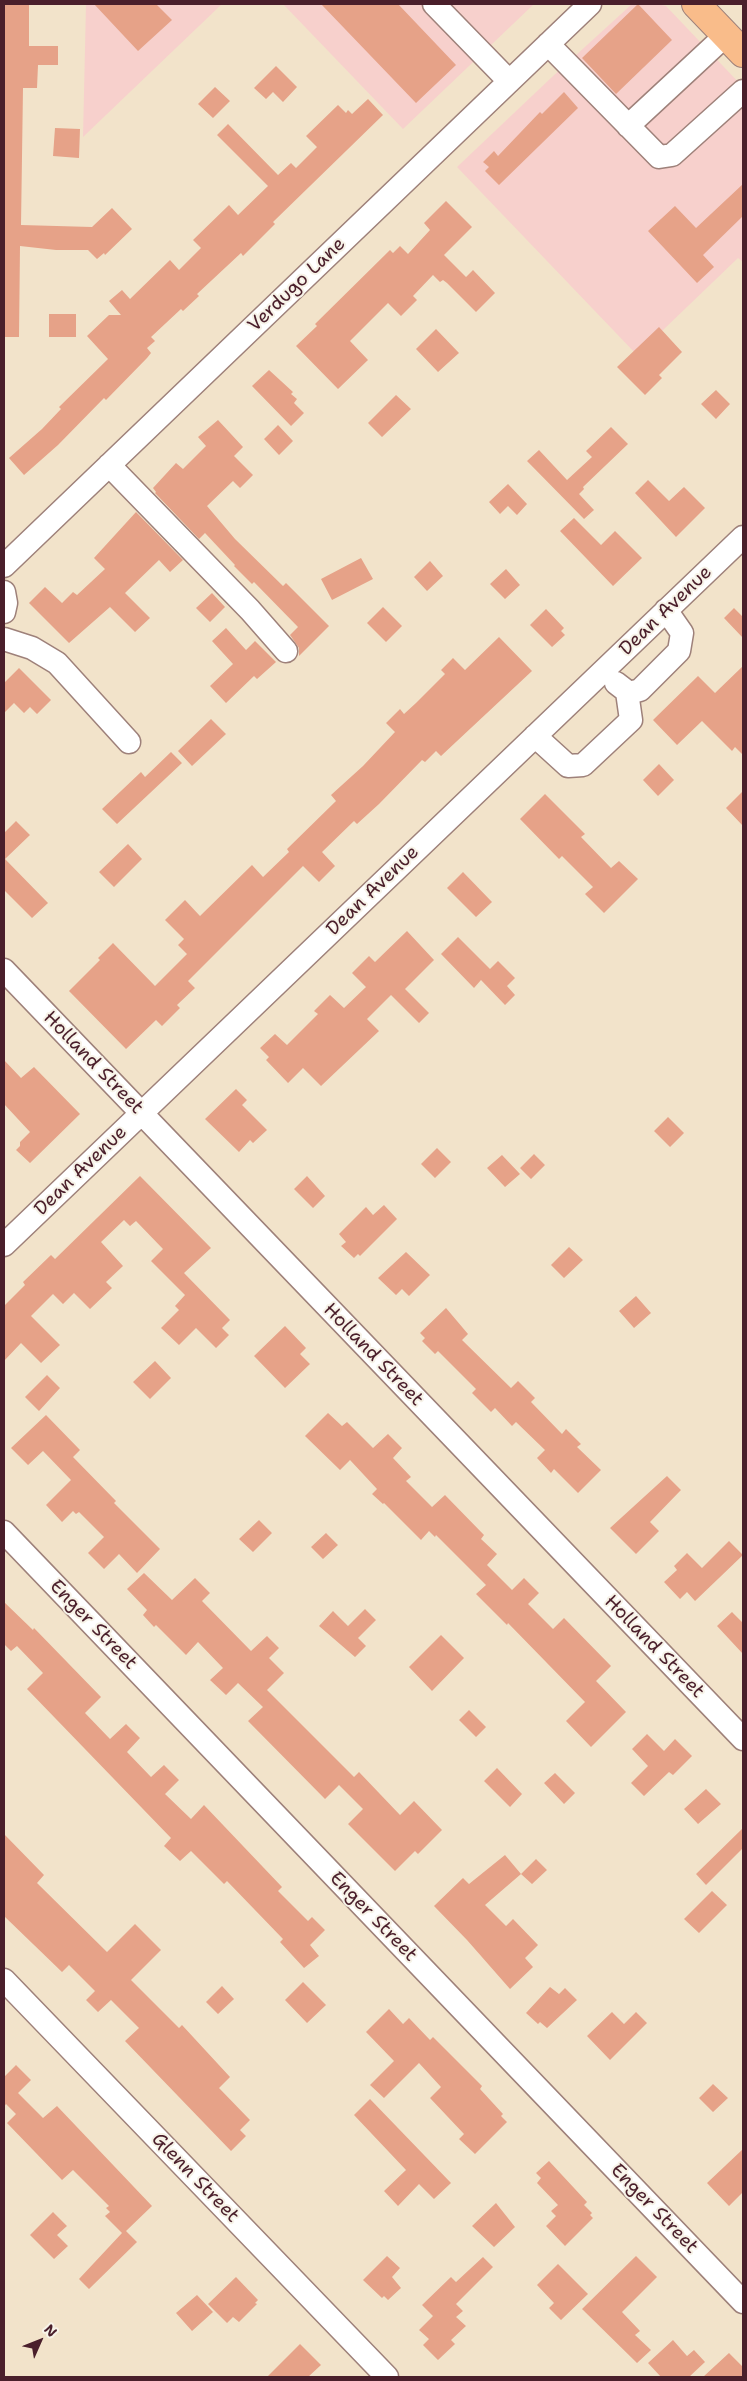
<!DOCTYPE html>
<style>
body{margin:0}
#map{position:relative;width:747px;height:2381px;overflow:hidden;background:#f2e3ca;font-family:"Shantell Sans",sans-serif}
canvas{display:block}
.frame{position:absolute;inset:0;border:5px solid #4a1f2b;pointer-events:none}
.north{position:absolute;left:15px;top:2316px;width:50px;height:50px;-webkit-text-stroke:4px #f7f3e8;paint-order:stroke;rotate:46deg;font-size:14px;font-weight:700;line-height:20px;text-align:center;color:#4a1f2b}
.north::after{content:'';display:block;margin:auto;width:18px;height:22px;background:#4a1f2b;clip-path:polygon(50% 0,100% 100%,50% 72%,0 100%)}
</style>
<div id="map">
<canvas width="747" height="2381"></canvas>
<div class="frame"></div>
<div class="north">N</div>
</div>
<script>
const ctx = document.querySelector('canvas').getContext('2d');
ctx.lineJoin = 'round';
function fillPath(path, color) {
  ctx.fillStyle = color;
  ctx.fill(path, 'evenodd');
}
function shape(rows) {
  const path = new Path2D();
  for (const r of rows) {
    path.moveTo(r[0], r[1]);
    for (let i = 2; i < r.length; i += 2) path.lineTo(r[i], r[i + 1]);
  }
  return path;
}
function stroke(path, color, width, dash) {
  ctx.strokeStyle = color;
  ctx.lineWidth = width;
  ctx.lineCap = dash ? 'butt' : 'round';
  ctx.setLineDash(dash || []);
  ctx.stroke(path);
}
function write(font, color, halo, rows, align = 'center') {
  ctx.font = font + ' "Shantell Sans",sans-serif';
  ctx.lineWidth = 4;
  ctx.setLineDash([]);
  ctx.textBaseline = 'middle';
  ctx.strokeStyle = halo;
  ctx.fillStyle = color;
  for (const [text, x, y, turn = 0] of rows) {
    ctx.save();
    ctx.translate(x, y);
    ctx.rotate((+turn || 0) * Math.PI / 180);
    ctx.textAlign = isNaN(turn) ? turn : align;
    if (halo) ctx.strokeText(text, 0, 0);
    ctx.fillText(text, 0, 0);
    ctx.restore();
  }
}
const built = shape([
 [86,4,222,4,83,137],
 [283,4,534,4,403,129],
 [632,4,658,4,666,6,743,87,743,262,738,258,637,355,457,167,552,77]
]);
const building = shape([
 [4,4,29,5,29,46,58,46,58,65,38,65,37,88,23,88,21,225,92,227,112,208,132,229,105,255,104,253,97,259,88,250,56,250,20,246,19,337,4,337],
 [94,4,156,4,172,20,138,51],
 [321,4,398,4,456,65,416,103],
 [638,4,672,40,616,94,582,58],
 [276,66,297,87,283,102,273,92,266,99,254,88],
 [215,87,230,101,213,118,198,104],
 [564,92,578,108,499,185,485,171,489,167,483,162,494,151,498,156,540,112,542,114],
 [368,99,383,115,273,222,275,224,243,256,241,253,197,294,199,296,183,311,181,309,151,337,155,341,147,348,151,353,147,358,106,400,104,398,58,445,24,475,9,458,42,429,61,409,59,407,108,359,87,336,109,315,121,315,109,301,122,290,130,299,170,260,179,270,201,248,193,240,229,205,238,215,268,186,217,135,228,124,278,175,291,163,296,168,317,147,306,136,338,105,346,113,348,110,352,114],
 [55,128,80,129,79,158,53,156],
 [743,184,743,216,703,255,714,267,697,283,648,231,675,206,696,228],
 [446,201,472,227,444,255,466,277,473,270,495,293,476,312,447,283,443,280,440,282,433,275,413,296,417,300,401,316,388,303,350,341,368,360,338,389,296,346,317,326,315,324,390,250,393,253,400,246,408,254,430,230,424,223],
 [49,314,76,314,76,337,49,337],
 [659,327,682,352,659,375,662,378,645,395,617,367],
 [436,329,459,353,438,372,416,349],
 [269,370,293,392,291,394,297,399,294,403,304,413,291,426,252,386],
 [716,390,730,404,716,419,701,404],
 [396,395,411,409,382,437,368,423],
 [218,420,243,447,234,456,253,475,240,488,233,481,207,506,235,539,283,586,286,583,329,626,299,656,299,648,290,635,298,627,254,582,252,584,234,566,235,565,205,533,199,539,155,493,156,492,153,488,176,463,183,469,206,446,198,437],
 [278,425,293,441,279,455,264,439],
 [611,427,628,444,583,487,584,489,579,494,594,510,584,519,527,461,539,450,567,480,592,457,586,451],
 [648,480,669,501,684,487,705,508,676,537,635,493],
 [508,484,527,504,517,515,508,506,500,514,489,502],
 [136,512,183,560,170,572,159,560,125,593,150,618,135,632,110,607,69,643,29,603,45,587,62,603,73,592,77,595,105,569,94,558],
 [574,518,601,545,615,531,642,558,613,586,560,531],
 [361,558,373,579,332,600,321,579],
 [430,561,443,576,427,591,414,577],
 [506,569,520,585,505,599,490,584],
 [212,593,225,607,210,622,196,608],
 [383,607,402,626,386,642,367,623],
 [734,608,743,617,743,638,724,618],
 [546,609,564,628,561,631,565,635,552,647,530,625],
 [226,628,246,650,255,641,276,662,257,679,254,676,226,703,210,686,233,664,212,641],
 [499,637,532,671,441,756,436,751,425,762,422,760,379,804,357,824,354,821,322,852,335,866,319,882,303,866,188,981,195,988,177,1005,180,1008,162,1026,156,1020,126,1049,69,991,100,960,98,958,113,943,155,986,187,954,178,945,184,939,165,920,185,900,200,916,252,865,263,877,289,852,287,849,336,801,331,795,363,766,395,732,386,723,400,709,404,714,416,703,445,674,441,670,453,658,465,670],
 [743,666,743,755,735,747,732,751,702,721,677,745,653,720,698,676,715,693],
 [19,668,51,700,37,714,30,707,24,713,14,703,4,713,4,683],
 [211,719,226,734,192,766,178,751],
 [171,752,182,763,117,824,102,809,141,772,145,777],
 [659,764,674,780,658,796,643,780],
 [743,791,743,826,726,808],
 [545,794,585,834,581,837,611,868,619,861,638,879,604,913,585,894,593,887,562,856,559,859,520,819],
 [16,821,30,835,5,859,48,903,32,918,4,890,4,833],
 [128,844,142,859,114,887,99,872],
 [463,872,492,902,476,917,447,888],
 [407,931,434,960,405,989,429,1013,419,1023,391,995,367,1019,379,1031,321,1086,303,1068,288,1083,266,1060,269,1057,260,1048,275,1034,287,1045,318,1014,314,1011,330,995,344,1008,366,987,352,973,369,956,375,962],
 [458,937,490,969,498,961,515,978,507,986,515,995,505,1005,481,980,474,988,441,954],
 [4,1060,21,1078,34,1067,80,1114,30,1163,16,1150,20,1146,20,1142,30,1132,4,1104],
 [236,1089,247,1100,242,1105,267,1130,253,1143,250,1140,239,1152,205,1119],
 [668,1117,684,1133,670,1147,654,1131],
 [437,1148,451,1162,435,1178,421,1164],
 [534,1154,545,1165,531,1179,520,1168],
 [502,1155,520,1174,505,1187,487,1168],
 [140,1176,211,1248,184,1273,230,1320,222,1328,229,1335,216,1348,196,1328,179,1345,161,1328,179,1310,175,1306,185,1295,151,1261,163,1249,136,1221,130,1226,124,1220,101,1242,123,1266,106,1282,112,1288,90,1309,74,1293,63,1304,53,1294,31,1316,60,1345,41,1363,21,1343,4,1361,4,1306,25,1285,23,1282,51,1255,55,1259],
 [307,1176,325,1196,313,1208,294,1189],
 [384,1205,397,1219,360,1256,358,1254,354,1258,341,1246,346,1242,339,1234,366,1207,373,1215],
 [569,1247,583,1260,564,1278,551,1265],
 [406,1252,430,1275,409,1296,402,1289,396,1295,378,1278],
 [636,1296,651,1313,634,1328,619,1311],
 [446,1308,468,1334,462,1340,511,1388,518,1381,535,1398,531,1402,562,1434,566,1429,581,1444,577,1447,601,1470,578,1493,554,1469,551,1473,537,1458,545,1450,516,1422,512,1426,495,1408,491,1412,472,1393,476,1389,438,1351,435,1354,422,1341,425,1338,420,1333],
 [285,1326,306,1348,300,1354,310,1364,285,1388,254,1356],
 [155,1361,171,1378,150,1399,133,1382],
 [47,1375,60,1388,39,1411,25,1397],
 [328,1413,342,1426,347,1422,373,1448,388,1434,402,1448,393,1458,411,1477,406,1481,432,1507,445,1495,484,1535,481,1539,497,1554,487,1565,512,1590,524,1578,539,1593,528,1604,553,1629,564,1618,611,1666,596,1681,626,1712,591,1747,566,1721,585,1702,508,1623,507,1625,476,1594,486,1585,436,1535,435,1537,429,1531,421,1540,384,1503,383,1504,372,1494,377,1489,350,1460,340,1470,305,1436],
 [46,1415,80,1450,73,1457,116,1501,114,1503,160,1549,137,1573,119,1554,104,1569,88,1553,104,1537,79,1512,76,1514,73,1511,62,1522,46,1505,71,1480,43,1451,28,1465,11,1448],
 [667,1476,681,1490,650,1522,659,1531,636,1554,610,1528],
 [259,1520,272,1533,253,1552,239,1539],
 [326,1533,338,1545,323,1559,311,1547],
 [729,1541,743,1555,695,1601,687,1592,680,1599,664,1582,677,1570,674,1566,687,1553,702,1568],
 [144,1573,172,1600,195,1578,210,1593,202,1601,251,1651,267,1636,279,1648,269,1658,284,1673,267,1690,354,1777,359,1772,400,1815,414,1801,442,1830,418,1854,415,1851,395,1871,348,1824,363,1809,339,1785,325,1799,248,1721,263,1707,238,1683,226,1695,210,1680,223,1668,198,1642,186,1655,156,1625,154,1627,143,1615,147,1610,127,1589],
 [4,1602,33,1630,34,1628,101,1697,85,1713,110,1739,126,1724,140,1738,127,1752,151,1777,164,1765,179,1780,165,1794,191,1819,204,1805,282,1887,278,1891,308,1921,312,1917,325,1930,310,1945,319,1956,304,1968,280,1942,283,1939,227,1881,224,1884,191,1851,180,1861,164,1846,171,1838,27,1689,43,1673,17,1646,11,1651,4,1644],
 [365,1609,376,1620,358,1638,366,1646,355,1657,319,1626,333,1611,348,1626],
 [732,1612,743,1623,743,1654,717,1626],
 [441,1635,464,1658,432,1691,409,1667],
 [469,1710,486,1727,476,1737,459,1720],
 [647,1734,664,1751,675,1739,692,1756,673,1775,669,1772,644,1796,631,1783,648,1766,632,1749],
 [497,1768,522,1794,510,1807,484,1781],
 [555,1773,575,1793,564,1804,544,1783],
 [706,1789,721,1804,698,1824,684,1809],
 [743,1828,743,1848,706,1885,696,1874],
 [4,1834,44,1875,37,1883,107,1952,135,1924,161,1950,131,1980,179,2028,182,2025,230,2077,219,2088,250,2120,240,2130,246,2136,231,2151,125,2041,139,2028,111,2000,98,2012,86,2000,95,1991,69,1965,62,1972,4,1916],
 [505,1855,521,1874,485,1905,506,1926,513,1919,538,1945,525,1958,533,1967,510,1989,467,1940,434,1906,463,1878,469,1884],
 [536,1859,547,1870,532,1884,521,1874],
 [712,1891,727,1905,699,1933,684,1919],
 [303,1982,326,2005,307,2023,285,2000],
 [222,1986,234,1999,218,2014,206,2002],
 [550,1987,559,1994,565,1988,577,2000,547,2028,540,2022,538,2024,526,2013],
 [389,2009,403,2024,409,2018,430,2040,433,2037,482,2086,480,2089,503,2114,501,2116,507,2122,475,2154,459,2139,464,2134,430,2098,441,2087,419,2063,384,2098,370,2085,394,2061,366,2032],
 [612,2012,624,2024,636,2012,647,2023,610,2060,587,2036],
 [16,2065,31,2080,18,2093,43,2118,57,2106,152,2206,126,2231,137,2242,89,2289,79,2279,122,2233,105,2216,110,2212,106,2208,109,2206,73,2170,62,2180,7,2123,16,2114,6,2104,4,2107,4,2077],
 [713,2084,728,2098,713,2112,699,2098],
 [370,2099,451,2183,434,2199,419,2184,398,2206,384,2191,406,2170,354,2115],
 [743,2149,743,2192,729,2206,707,2183],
 [549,2161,587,2202,584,2205,592,2213,590,2215,593,2218,565,2246,546,2226,556,2216,551,2211,558,2205,537,2183,541,2178,536,2173],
 [496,2203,515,2227,494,2247,472,2226],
 [53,2212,67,2226,57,2235,68,2246,54,2259,30,2235],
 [387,2256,400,2268,392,2277,401,2288,388,2300,384,2296,382,2298,363,2280],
 [636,2256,657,2277,622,2312,640,2331,635,2335,651,2350,637,2363,582,2309],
 [483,2257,493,2267,456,2304,463,2311,456,2317,466,2326,451,2340,455,2344,438,2360,423,2345,429,2339,419,2330,433,2316,422,2305,451,2277,456,2282],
 [558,2264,588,2294,561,2320,549,2308,554,2303,537,2285],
 [236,2277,258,2300,255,2303,257,2304,239,2322,233,2317,227,2323,208,2304],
 [197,2295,213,2312,192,2331,176,2313],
 [673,2340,687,2356,694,2350,705,2362,689,2377,661,2377,648,2363],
 [300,2344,321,2365,308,2377,267,2377],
 [729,2353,743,2367,743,2377,703,2377]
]);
const minor = shape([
 [434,4,509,81],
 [548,44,659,157,672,155,743,91],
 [628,126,726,35],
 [109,465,250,610,286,651],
 [4,566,590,4],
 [4,592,6,603,4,612],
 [4,639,32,648,57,663,129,742],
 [616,683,629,693,640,690,679,651,682,633,666,610],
 [535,736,568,766,583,765,631,720,627,692],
 [4,970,743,1739],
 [4,1245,743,537],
 [4,1532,743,2302],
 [4,1980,387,2377]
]);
const major = shape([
 [696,4,743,53]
]);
const streetNames = [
 ["Verdugo Lane",297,285,-44],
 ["Dean Avenue",666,611,-44],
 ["Dean Avenue",373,891,-44],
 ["Holland Street",93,1063,46],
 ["Dean Avenue",81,1171,-44],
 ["Holland Street",373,1355,46],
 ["Enger Street",93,1625,46],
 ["Holland Street",654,1647,46],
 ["Enger Street",373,1917,46],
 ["Glenn Street",195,2178,46],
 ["Enger Street",654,2209,46]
];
fillPath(built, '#f7d0cc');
fillPath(building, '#e6a288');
stroke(minor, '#9e817a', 25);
stroke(major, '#9e817a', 30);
stroke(minor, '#fff', 22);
stroke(major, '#f9bc8a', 28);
write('19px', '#4a1f2b', '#f7f3e8', streetNames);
</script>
